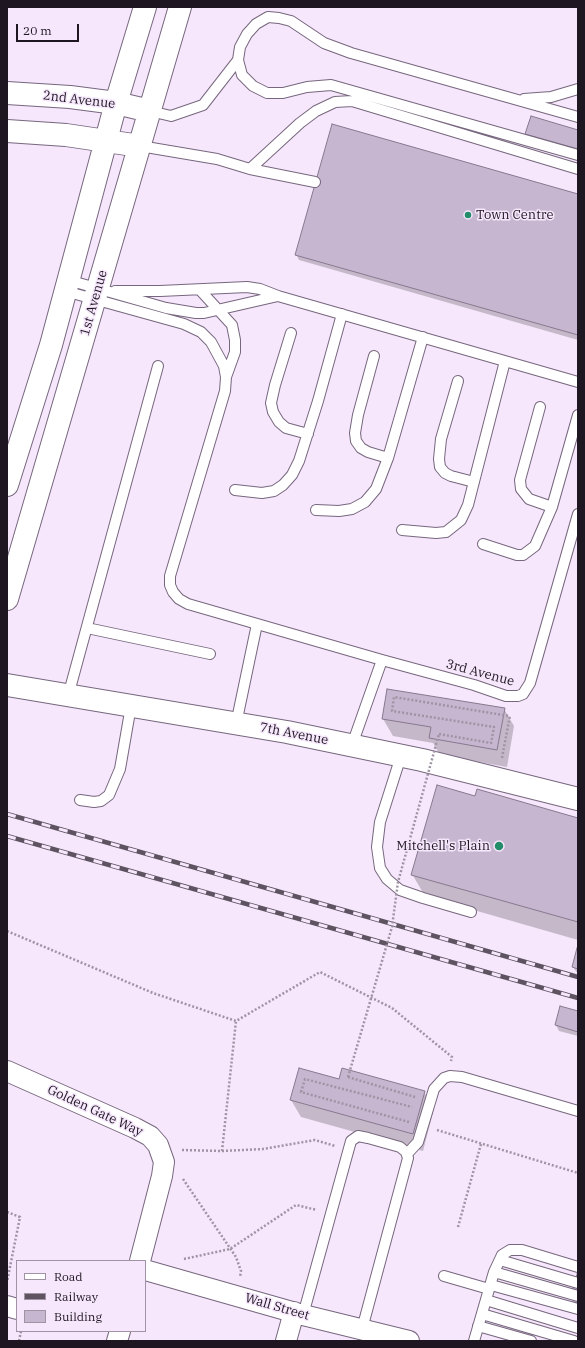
<!DOCTYPE html>
<style>
body{margin:0}
#map{position:relative;width:585px;height:1348px;overflow:hidden;background:#f6e7fc;font-family:"IBM Plex Serif",serif}
canvas{display:block}
.frame{position:absolute;inset:0;border:8px solid #1e1721;pointer-events:none}
.legend{position:absolute;left:16px;top:1260px;width:130px;height:72px;box-sizing:border-box;background:#f6e7fc;border:1px solid #a094a4;margin:0;padding:5px 7px;list-style:none;font-size:12px;color:#1e1721}
.legend li{display:flex;align-items:center;gap:8px;height:20px}
.legend b{width:20px;border:1px solid #a094a4}
.scale{position:absolute;left:16px;top:24px;width:63px;height:18px;box-sizing:border-box;border:2px solid #1e1721;border-top:0;padding-left:5px;font-size:12px;line-height:14px;white-space:nowrap;color:#1e1721;-webkit-text-stroke:3px #f6e7fc;paint-order:stroke}
</style>
<div id="map">
<canvas width="585" height="1348"></canvas>
<div class="frame"></div>
<ul class="legend">
<li><b style="height:5px;background:#fff"></b>Road</li>
<li><b style="height:5px;background:#5e5461"></b>Railway</li>
<li><b style="height:11px;background:#c7b6cf"></b>Building</li>
</ul>
<div class="scale">20 m</div>
</div>
<script>
const ctx = document.querySelector('canvas').getContext('2d');
ctx.lineJoin = 'round';
function fillPath(path, color) {
  ctx.fillStyle = color;
  ctx.fill(path, 'evenodd');
}
function shape(rows) {
  const path = new Path2D();
  for (const r of rows) {
    path.moveTo(r[0], r[1]);
    for (let i = 2; i < r.length; i += 2) path.lineTo(r[i], r[i + 1]);
  }
  return path;
}
function stroke(path, color, width, dash) {
  ctx.strokeStyle = color;
  ctx.lineWidth = width;
  ctx.lineCap = dash ? 'butt' : 'round';
  ctx.setLineDash(dash || []);
  ctx.stroke(path);
}
function write(font, color, halo, rows, align = 'center') {
  ctx.font = font + ' "IBM Plex Serif",serif';
  ctx.lineWidth = 3;
  ctx.setLineDash([]);
  ctx.textBaseline = 'middle';
  ctx.strokeStyle = halo;
  ctx.fillStyle = color;
  for (const [text, x, y, turn = 0] of rows) {
    ctx.save();
    ctx.translate(x, y);
    ctx.rotate((+turn || 0) * Math.PI / 180);
    ctx.textAlign = isNaN(turn) ? turn : align;
    if (halo) ctx.strokeText(text, 0, 0);
    ctx.fillText(text, 0, 0);
    ctx.restore();
  }
}
const shadow = shape([
 [578,131,578,159,533,146,527,134],
 [578,195,578,340,299,260,296,254],
 [504,709,514,726,507,767,440,755,433,743,393,736,383,719],
 [476,798,578,819,578,940,425,896,412,874],
 [578,950,578,974,573,967],
 [578,1012,578,1036,559,1031,556,1025],
 [340,1080,424,1092,434,1109,423,1151,301,1117,291,1100],
 [578,1274,578,1305,574,1304,571,1298]
]);
const building = shape([
 [531,116,578,130,578,149,525,134,531,116],
 [332,124,578,194,578,335,295,255,332,124],
 [387,689,505,708,497,750,429,738,431,727,382,719,387,689],
 [437,785,475,796,477,789,578,818,578,922,411,875,437,785],
 [577,948,578,948,578,969,572,967,577,948],
 [560,1006,578,1011,578,1032,555,1025,560,1006],
 [299,1068,339,1079,342,1068,425,1091,413,1134,290,1100,299,1068],
 [578,1271,578,1301,570,1298,578,1271]
]);
const path = shape([
 [439,734,491,743,494,727,392,711,394,697,509,716],
 [502,758,510,715],
 [7,931,153,993,236,1021,320,972,392,1008,452,1057,451,1061],
 [348,1077,415,1097],
 [409,1122,301,1092,305,1079,412,1107],
 [437,1130,578,1173],
 [182,1150,222,1151,263,1149,315,1140,335,1146],
 [222,1151,236,1021],
 [183,1179,236,1257,241,1271,240,1277],
 [7,1212,20,1217,7,1282],
 [458,1227,481,1144],
 [184,1259,230,1249,296,1205,317,1210],
 [19,1341,21,1331]
]);
const service = shape([
 [524,99,551,97,578,89],
 [150,111,171,116,203,105,238,60],
 [578,117,351,53,324,43,291,21,279,18,268,17,256,24,247,34,240,47,238,60,242,75,253,86,267,93,283,93,307,87,331,85,578,155],
 [140,146,217,159,250,169,315,182],
 [250,169,300,123,316,111,335,102,352,101,578,169],
 [68,280,166,308,196,313,204,313,278,296,578,382],
 [200,290,232,325,235,340,235,352,226,377],
 [65,291,184,324,201,332,211,342,224,366,226,377,225,391,170,576,170,585,173,592,179,599,188,604,382,660,474,685,506,696,518,696,523,694,530,683,578,514],
 [115,291,160,291,247,287,260,289,278,296],
 [291,333,275,385,271,403,273,412,279,422,286,428,308,434],
 [374,356,358,415,355,433,356,441,361,448,368,452,388,458],
 [458,381,441,439,439,459,440,467,445,473,451,476,474,482],
 [540,407,520,480,521,489,529,499,552,507],
 [235,490,262,493,274,491,283,485,292,475,299,461,318,401,342,314],
 [316,510,339,511,352,509,365,502,376,489,388,458,423,337],
 [402,530,436,533,446,532,461,520,468,505,505,361],
 [483,544,517,555,523,555,535,546,552,507,578,415],
 [87,628,210,654],
 [68,696,158,366],
 [236,724,257,624],
 [352,745,382,660],
 [401,756,380,822,377,847,380,868,387,879,400,890,423,898,471,912],
 [80,800,94,802,101,801,109,795,120,769,131,706],
 [407,1154,418,1142,434,1089,444,1078,450,1076,462,1077,578,1111],
 [500,1260,578,1283],
 [494,1272,578,1296],
 [444,1276,489,1289],
 [491,1285,578,1309],
 [486,1300,578,1328],
 [482,1314,574,1341],
 [303,1315,351,1141,358,1136,368,1138,400,1147,406,1152,408,1158,362,1329],
 [478,1326,531,1341],
 [474,1341,494,1272,502,1255,510,1250,522,1250,578,1267]
]);
const minor = shape([
 [7,1071,135,1128,150,1136,158,1145,164,1162,162,1176,140,1261],
 [145,1270,303,1315,409,1341],
 [7,1306,17,1309],
 [117,1341,120,1331],
 [286,1341,294,1312]
]);
const tertiary = shape([
 [7,93,70,97,116,103,150,111],
 [7,131,66,135,140,146],
 [7,485,51,345,116,103,145,7],
 [7,599,180,7],
 [7,685,287,732,422,760,578,799]
]);
const rail = shape([
 [7,814,578,977],
 [7,836,578,998]
]);
const pathBridge = shape([
 [348,1077,392,927,398,882,439,734]
]);
const markers = [
 [468,215,4,"#238c69"],
 [499,846,5,"#238c69"]
];
const streetNames = [
 ["2nd Avenue",79,100,7],
 ["1st Avenue",94,303,-74],
 ["3rd Avenue",480,673,15],
 ["7th Avenue",294,734,11],
 ["Golden Gate Way",95,1111,25],
 ["Wall Street",277,1307,16]
];
const poiNames = [
 ["Town Centre",476,215],
 ["Mitchell's Plain",490,846,"right"]
];
fillPath(shadow, '#0003');
fillPath(building, '#c7b6cf');
stroke(building, '#88788f', 1);
stroke(service, '#77677e', 12);
stroke(minor, '#77677e', 22);
stroke(tertiary, '#77677e', 24);
stroke(path, '#9f93a4', 2.5, [2, 2]);
stroke(service, '#fff', 10);
stroke(minor, '#fff', 20);
stroke(tertiary, '#fff', 22);
stroke(rail, '#5e5461', 4.5);
stroke(rail, '#f6e7fc', 3, [9]);
stroke(pathBridge, '#9f93a4', 2.5, [2, 2]);
for (const [x, y, r, color] of markers) {
  const dot = new Path2D();
  dot.arc(x, y, r, 0, 2 * Math.PI);
  ctx.fillStyle = color;
  ctx.fill(dot);
  stroke(dot, '#f6e7fc', 1.5);
}
write('13px', '#1e1721', '#f6e7fc', streetNames);
write('13px', '#1e1721', '#f6e7fc', poiNames, 'left');
</script>
